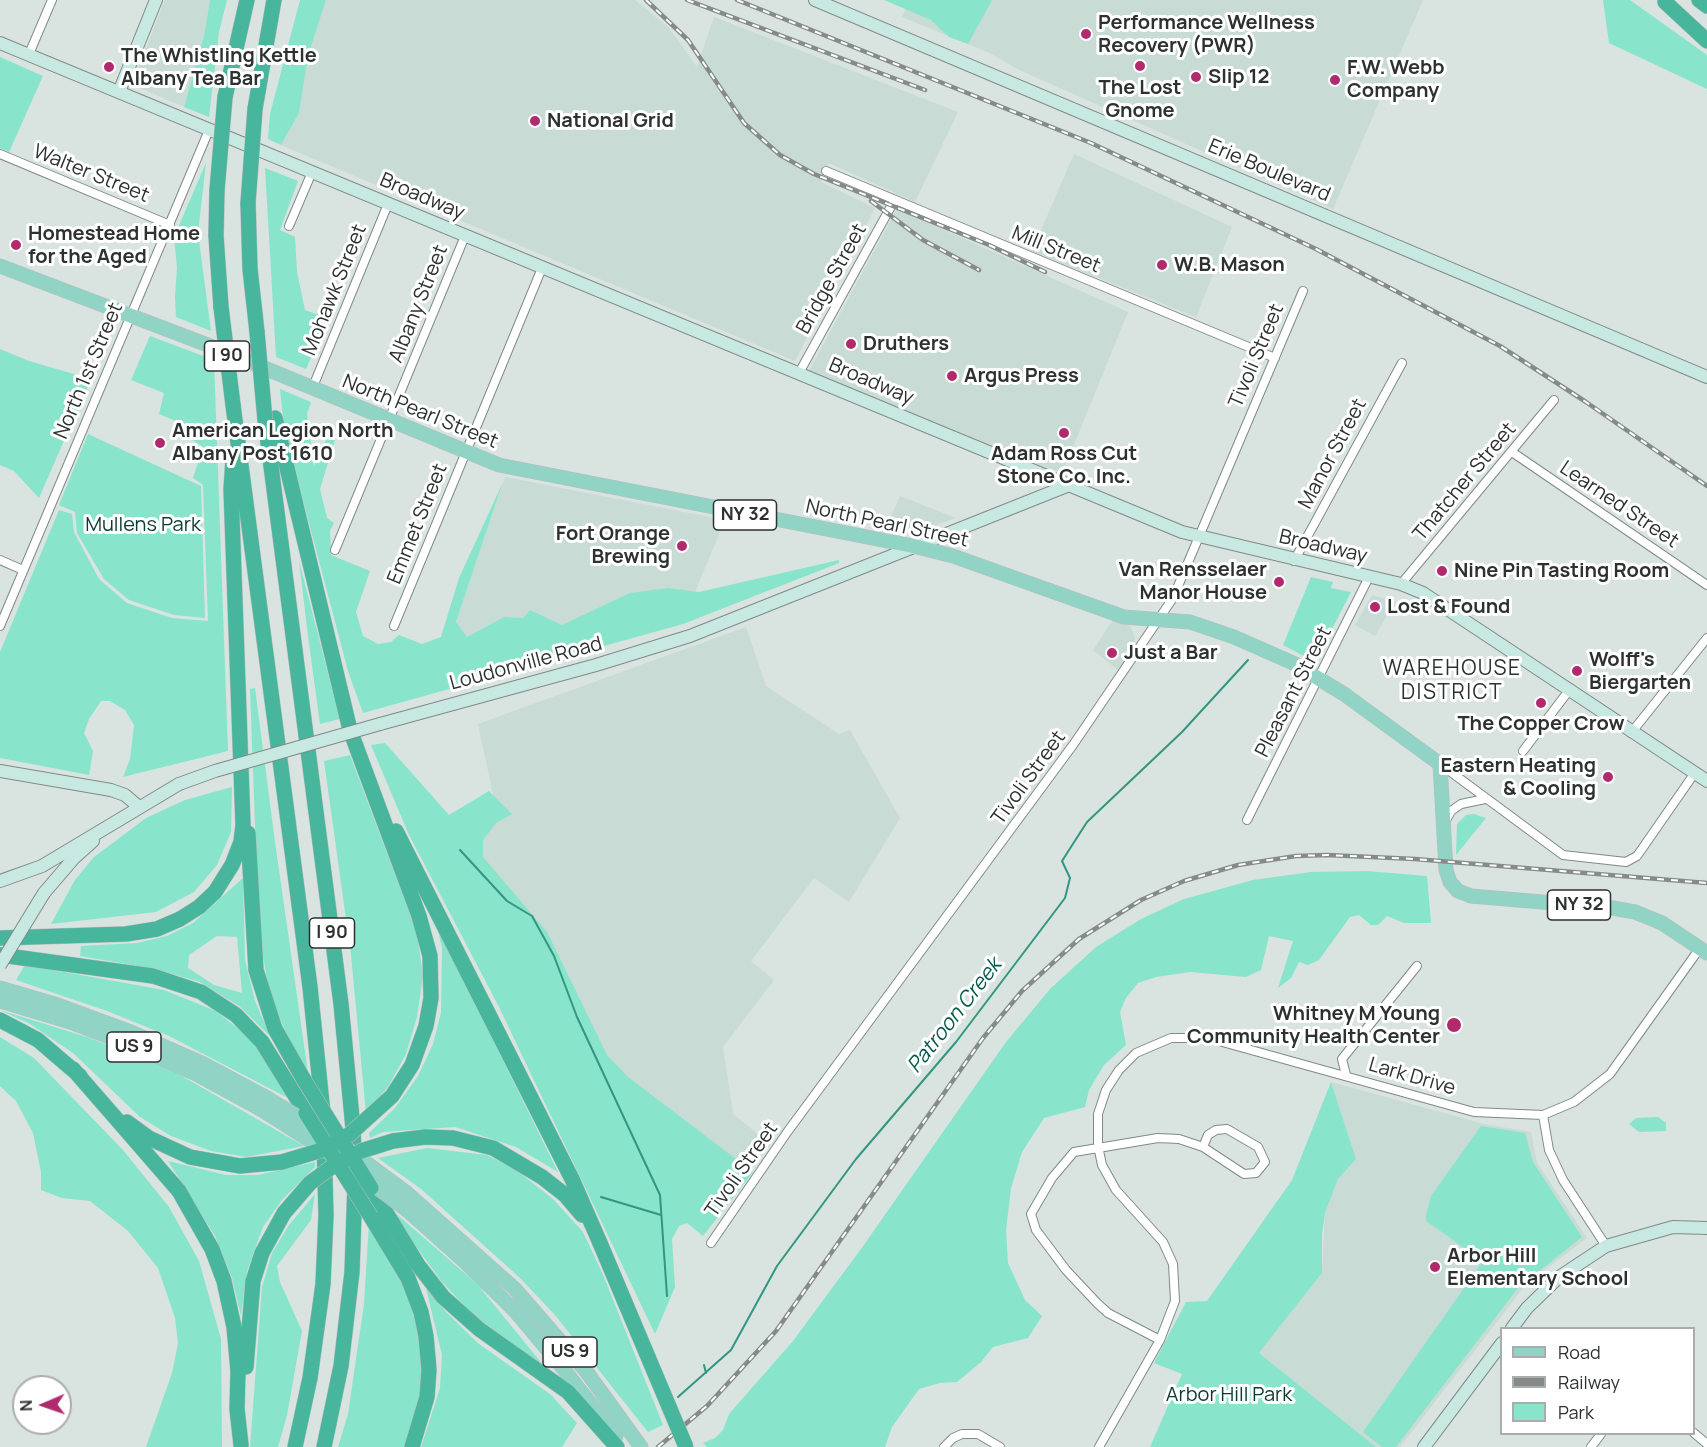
<!DOCTYPE html>
<style>
body{margin:0}
#map{position:relative;width:1707px;height:1447px;overflow:hidden;background:#d9e3e0;font-family:Manrope,sans-serif}
canvas{display:block}
.legend{position:absolute;left:1500px;top:1327px;width:195px;height:108px;box-sizing:border-box;background:#fff;border:2px solid #abadac;margin:0;padding:8px 10px;list-style:none;font-size:18px;color:#2d312f}
.legend li{display:flex;align-items:center;gap:12px;height:30px}
.legend b{width:30px;border:2px solid #abadac}
.north{position:absolute;left:12px;top:1375px;width:60px;height:60px;box-sizing:border-box;background:#fff;border:2px solid #abadac;border-radius:50%;rotate:268deg;font-size:16px;font-weight:700;line-height:24px;text-align:center;color:#2d312f}
.north::after{content:'';display:block;margin:auto;width:21px;height:27px;background:#b12a6d;clip-path:polygon(50% 0,100% 100%,50% 72%,0 100%)}
</style>
<div id="map">
<canvas width="1707" height="1447"></canvas>
<ul class="legend">
<li><b style="height:8px;background:#91d3c4"></b>Road</li>
<li><b style="height:8px;background:#848b88"></b>Railway</li>
<li><b style="height:16px;background:#89e4cc"></b>Park</li>
</ul>
<div class="north">N</div>
</div>
<script>
const ctx = document.querySelector('canvas').getContext('2d');
ctx.lineJoin = 'round';
function fillPath(path, color) {
  ctx.fillStyle = color;
  ctx.fill(path, 'evenodd');
}
function shape(rows) {
  const path = new Path2D();
  for (const r of rows) {
    path.moveTo(r[0], r[1]);
    for (let i = 2; i < r.length; i += 2) path.lineTo(r[i], r[i + 1]);
  }
  return path;
}
function stroke(path, color, width, dash) {
  ctx.strokeStyle = color;
  ctx.lineWidth = width;
  ctx.lineCap = dash ? 'butt' : 'round';
  ctx.setLineDash(dash || []);
  ctx.stroke(path);
}
function write(font, color, halo, rows, align = 'center') {
  ctx.font = font + ' Manrope,sans-serif';
  ctx.lineWidth = 6;
  ctx.setLineDash([]);
  ctx.textBaseline = 'middle';
  ctx.strokeStyle = halo;
  ctx.fillStyle = color;
  for (const [text, x, y, turn = 0] of rows) {
    ctx.save();
    ctx.translate(x, y);
    ctx.rotate((+turn || 0) * Math.PI / 180);
    ctx.textAlign = isNaN(turn) ? turn : align;
    if (halo) ctx.strokeText(text, 0, 0);
    ctx.fillText(text, 0, 0);
    ctx.restore();
  }
}
const built = shape([
 [165,0,210,0,204,36,184,107,136,86,133,81],
 [326,0,635,0,669,28,697,67,714,17,958,112,915,202,829,163,821,182,875,208,795,361,281,145,299,113,308,56],
 [910,0,1423,0,1333,209,1017,69,990,53,902,17],
 [1074,154,1232,227,1196,317,1032,251],
 [897,209,1128,312,1062,474,809,371],
 [505,477,725,520,695,592,668,588,562,625,530,610,523,618,504,617,467,637,456,622],
 [900,496,956,518,913,533,885,530],
 [1372,595,1395,602,1375,636,1355,625],
 [1113,620,1130,626,1135,638,1134,651,1118,670,1093,650],
 [746,627,766,686,839,734,850,730,900,818,849,902,814,878,751,961,774,980,723,1047,733,1114,768,1142,715,1219,443,827,493,794,478,724],
 [1331,1082,1484,1124,1531,1132,1537,1163,1587,1238,1527,1283,1400,1447,1376,1447,1259,1353,1322,1273,1325,1213,1338,1179,1356,1159]
]);
const green = shape([
 [210,0,227,0,219,32,209,117,184,107,204,36],
 [300,0,326,0,308,56,299,113,281,145,268,139,270,114],
 [884,0,992,0,968,44,949,37,931,20],
 [1603,0,1630,0,1707,55,1707,89,1609,43],
 [0,57,43,76,9,152,0,148],
 [206,163,198,233,211,331,176,317,175,297,177,267,174,237],
 [265,168,298,181,280,230,295,237,297,272,305,310,328,318,306,369,276,357],
 [150,336,214,360,228,751,123,777,130,759,134,725,125,710,110,701,101,701,89,719,84,733,93,751,89,775,0,758,0,652,59,510,72,514,74,532,99,579,127,603,172,618,208,621,203,485,193,478,203,447,190,438,190,427,159,414,164,393,131,380],
 [0,349,29,361,91,379,39,498,14,471,0,465],
 [280,389,311,402,307,414,314,466,327,438,335,440,320,489,327,518,334,523,330,531,331,555,370,571,356,612,363,636,378,644,391,642,399,635,422,644,441,637,459,578,503,482,456,622,467,637,504,617,523,618,530,610,562,625,630,593,668,588,699,592,839,560,839,563,683,624,363,713,348,671,284,428],
 [88,434,201,486,205,618,174,615,129,600,104,579,77,533,75,512,59,505],
 [299,561,340,719,320,724,308,636],
 [1311,577,1333,582,1331,588,1351,592,1315,662,1283,645],
 [255,688,275,842,308,1073,288,1038,276,1009,267,979,259,933,250,689],
 [385,743,449,815,489,791,512,814,496,823,483,840,483,857,547,932,607,1055,628,1077,753,1172,703,1236,687,1223,679,1226,672,1239,675,1287,655,1334,499,1007,409,835,371,745],
 [350,755,417,933,423,976,417,1017,406,1054,388,1087,366,1113,351,955,324,761],
 [232,787,231,832,217,865,194,892,156,912,51,924,75,880,94,857,146,818,185,800],
 [1474,814,1486,818,1456,855,1457,824,1466,815],
 [1367,871,1427,876,1431,923,1404,923,1387,916,1378,925,1371,925,1359,915,1350,917,1319,960,1308,965,1299,962,1291,978,1278,988,1293,941,1269,936,1261,970,1246,977,1190,972,1156,977,1138,983,1126,998,1120,1012,1126,1045,1104,1065,1089,1090,1085,1107,1044,1118,1022,1152,1011,1188,1006,1230,1008,1263,1025,1300,1042,1316,1028,1338,993,1347,981,1362,957,1382,940,1383,919,1389,892,1427,885,1447,707,1447,703,1443,715,1438,723,1430,729,1414,793,1341,861,1249,1006,1042,1050,989,1096,947,1141,919,1184,899,1253,880,1311,872],
 [243,878,245,960,255,1001,270,1036,239,1006,200,982,155,969,80,956,81,946,137,943,167,936,193,923],
 [217,936,237,937,242,993,214,985,188,968,189,955],
 [437,926,558,1172,516,1147,455,1127,383,1132,370,1138,369,1133,395,1108,418,1076,433,1044,441,1013,442,948],
 [25,965,164,990,216,1011,255,1042,290,1099,169,1036,107,1011,16,980],
 [0,1010,90,1038,173,1071,304,1146,246,1157,211,1151,171,1136,140,1117,73,1053,30,1024],
 [0,1037,34,1058,123,1150,169,1207,199,1261,221,1339,222,1447,146,1447,172,1373,178,1343,175,1318,158,1268,128,1231,90,1201,62,1198,41,1190,41,1172,33,1133,16,1101,0,1086],
 [1331,1082,1356,1159,1338,1179,1325,1213,1322,1234,1322,1273,1259,1353,1376,1447,1150,1447,1182,1374,1154,1363,1186,1302,1207,1301,1292,1180],
 [1658,1117,1666,1123,1666,1131,1639,1132,1629,1124,1636,1118],
 [1481,1126,1525,1133,1533,1162,1582,1237,1518,1288,1396,1447,1382,1447,1363,1432,1483,1261,1426,1221,1426,1215,1431,1196],
 [427,1148,487,1155,516,1170,553,1199,583,1232,604,1277,663,1425,648,1432,555,1315,519,1277,421,1189,378,1158],
 [168,1161,226,1175,258,1175,315,1162,315,1167,282,1200,263,1227,247,1271,241,1316,232,1278,215,1236],
 [315,1194,311,1220,277,1266,280,1282,302,1331,287,1415,278,1447,250,1447,262,1287,272,1253,289,1225],
 [385,1204,477,1284,544,1366,472,1314,442,1282],
 [369,1223,413,1300,423,1338,425,1387,412,1433,405,1447,338,1447,348,1414,364,1304],
 [426,1288,447,1313,479,1344,550,1394,577,1423,562,1447,421,1447,440,1388,442,1355]
]);
const stream = shape([
 [460,850,507,901,532,916,554,956,577,1017,660,1195,667,1296],
 [601,1197,661,1215],
 [704,1365,706,1373],
 [678,1397,731,1350,777,1266,856,1159,956,1042,1065,898,1070,878,1062,861,1087,822,1182,732,1248,660]
]);
const street = shape([
 [29,54,52,0],
 [0,154,170,225],
 [826,171,1275,358],
 [289,226,312,172],
 [799,373,894,201],
 [312,389,388,204],
 [1512,452,1707,585],
 [335,550,465,236],
 [0,560,23,570],
 [1294,561,1402,363],
 [1401,584,1554,400],
 [0,626,209,130],
 [394,626,542,268],
 [1631,733,1707,638],
 [1523,751,1570,689],
 [1440,764,1563,855,1626,862,1637,856,1694,774],
 [1247,820,1369,577],
 [1444,824,1451,811,1461,804,1485,799],
 [1346,1075,1342,1059,1417,966],
 [1543,1115,1549,1150,1563,1180,1606,1246],
 [711,1243,788,1131,1073,745,1173,598,1303,291],
 [1160,1340,1108,1313,1097,1303,1066,1270,1036,1230,1031,1214,1052,1178,1074,1152,1158,1138,1179,1139,1203,1147,1244,1174,1256,1173,1265,1162,1258,1147,1227,1129,1216,1130,1208,1135,1203,1147],
 [1694,1433,1707,1444],
 [944,1447,953,1438,962,1434,978,1434,1000,1447],
 [1099,1447,1160,1340,1175,1301,1173,1264,1163,1242,1116,1190,1102,1165,1098,1146,1098,1114,1106,1090,1119,1070,1136,1053,1171,1038,1208,1038,1474,1112,1543,1115,1574,1102,1610,1074,1700,948],
 [1591,1447,1601,1434]
]);
const secondary = shape([
 [815,0,1707,377],
 [0,43,1182,532,1401,584,1423,593,1707,781],
 [119,92,156,0],
 [380,724,596,665,690,636,1067,486],
 [0,771,111,790,125,795,139,807],
 [0,881,42,866,179,784],
 [44,893,74,858,93,841],
 [1512,1328,1527,1308,1559,1277,1606,1246,1673,1227,1707,1228],
 [1424,1447,1502,1343]
]);
const primary = shape([
 [0,266,221,350,499,465,913,546,953,556,1124,617,1190,622,1234,637,1293,663,1344,694,1440,764,1446,870,1450,882,1458,891,1471,896,1613,908,1635,912,1662,923,1707,953],
 [0,988,58,1005,131,1032,202,1063,262,1095],
 [0,1001,70,1022,128,1044,196,1074,262,1110],
 [407,1193,515,1289,586,1371,641,1447],
 [408,1211,464,1261,515,1311,562,1367,616,1436]
]);
const highway = shape([
 [1699,0,1707,6],
 [1665,2,1707,41],
 [225,97,247,0],
 [255,109,274,0],
 [217,190,216,236,221,307],
 [248,203,250,269,257,332],
 [233,405,310,987,323,1113],
 [275,418,350,730,419,916,430,956,431,998,426,1026,412,1065,392,1096],
 [265,420,341,1004,353,1128,355,1183,352,1272,341,1366,324,1447],
 [396,831,572,1179,600,1243],
 [248,833,256,970,275,1029,304,1080],
 [0,938,126,934,157,929,180,919,199,907,215,892,232,865,241,842,243,825,231,489,233,460],
 [0,955,153,976,201,992,236,1015,262,1042,306,1113],
 [0,1020,38,1040,80,1076],
 [73,1069,179,1191,212,1249,224,1281,234,1327,238,1371,237,1409,241,1445],
 [127,1122,149,1138,190,1157,240,1166,282,1162],
 [393,1141,425,1137,453,1138,493,1148,542,1177,565,1195,582,1215],
 [371,1188,418,1265,443,1297,479,1329,568,1392,617,1447],
 [371,1217,408,1278,421,1312,426,1336,429,1370,427,1397,412,1447],
 [246,1367,253,1281,262,1253,284,1213],
 [295,1447,310,1378,323,1284,326,1215,324,1140]
]);
const rail = shape([
 [646,0,688,40,744,123,780,155,814,174,989,245,1045,272],
 [687,0,925,90],
 [737,0,1091,143,1316,249,1500,346,1586,402,1707,486],
 [871,201,923,240,979,270],
 [658,1447,707,1406,776,1331,983,1038,1022,991,1079,939,1141,900,1184,881,1238,865,1296,856,1327,855,1415,859,1707,883]
]);
const secondaryBridge = shape([
 [179,784,215,771,380,724],
 [0,965,44,893]
]);
const primaryBridge = shape([
 [262,1095,315,1127],
 [262,1110,331,1154],
 [349,1150,407,1193],
 [363,1177,408,1211]
]);
const highwayBridge = shape([
 [217,190,225,97],
 [248,203,255,109],
 [221,307,233,405],
 [257,332,265,420],
 [304,1080,371,1188],
 [306,1113,371,1217],
 [282,1162,322,1150,350,1134,392,1096],
 [284,1213,310,1183,333,1166,361,1151,393,1141],
 [600,1243,686,1447]
]);
const markers = [
 [1086,34,6,"#b12a6d"],
 [1140,66,6,"#b12a6d"],
 [109,67,6,"#b12a6d"],
 [1196,77,6,"#b12a6d"],
 [1335,80,6,"#b12a6d"],
 [535,121,6,"#b12a6d"],
 [16,245,6,"#b12a6d"],
 [1162,265,6,"#b12a6d"],
 [851,344,6,"#b12a6d"],
 [952,376,6,"#b12a6d"],
 [1064,433,6,"#b12a6d"],
 [160,443,6,"#b12a6d"],
 [682,546,6,"#b12a6d"],
 [1442,571,6,"#b12a6d"],
 [1279,582,6,"#b12a6d"],
 [1375,607,6,"#b12a6d"],
 [1112,653,6,"#b12a6d"],
 [1577,671,6,"#b12a6d"],
 [1541,703,6,"#b12a6d"],
 [1608,777,6,"#b12a6d"],
 [1454,1025,8,"#b12a6d"],
 [1435,1267,6,"#b12a6d"]
];
const shields = [
 [227,356,45],
 [745,515,63],
 [1579,905,63],
 [332,933,45],
 [134,1047,54],
 [570,1352,54]
];
const shieldNames = [
 ["I 90",227,356],
 ["NY 32",745,515],
 ["NY 32",1579,905],
 ["I 90",332,933],
 ["US 9",134,1047],
 ["US 9",570,1352]
];
const poiNames = [
 ["Performance Wellness",1098,23],
 ["Recovery (PWR)",1098,46],
 ["The Whistling Kettle",121,56],
 ["Albany Tea Bar",121,79],
 ["F.W. Webb",1347,68],
 ["Company",1347,91],
 ["Slip 12",1208,77],
 ["The Lost",1140,88,"center"],
 ["Gnome",1140,111,"center"],
 ["National Grid",547,121],
 ["Homestead Home",28,234],
 ["for the Aged",28,257],
 ["W.B. Mason",1174,265],
 ["Druthers",863,344],
 ["Argus Press",964,376],
 ["American Legion North",172,431],
 ["Albany Post 1610",172,454],
 ["Adam Ross Cut",1064,454,"center"],
 ["Stone Co. Inc.",1064,477,"center"],
 ["Fort Orange",670,534,"right"],
 ["Brewing",670,557,"right"],
 ["Van Rensselaer",1267,570,"right"],
 ["Manor House",1267,593,"right"],
 ["Nine Pin Tasting Room",1454,571],
 ["Lost & Found",1387,607],
 ["Just a Bar",1124,653],
 ["Wolff's",1589,660],
 ["Biergarten",1589,683],
 ["The Copper Crow",1541,724,"center"],
 ["Eastern Heating",1596,766,"right"],
 ["& Cooling",1596,789,"right"],
 ["Whitney M Young",1440,1014,"right"],
 ["Community Health Center",1440,1037,"right"],
 ["Arbor Hill",1447,1256],
 ["Elementary School",1447,1279]
];
const streetNames = [
 ["Erie Boulevard",1269,171,23],
 ["Walter Street",91,174,22],
 ["Broadway",422,197,23],
 ["Mill Street",1056,250,22],
 ["Bridge Street",832,279,-61],
 ["Mohawk Street",335,290,-68],
 ["Albany Street",419,304,-68],
 ["Tivoli Street",1257,356,-67],
 ["North 1st Street",89,371,-67],
 ["Broadway",871,382,23],
 ["North Pearl Street",420,412,22],
 ["Manor Street",1333,454,-62],
 ["Thatcher Street",1465,482,-50],
 ["Learned Street",1619,505,34],
 ["Emmet Street",418,524,-68],
 ["North Pearl Street",887,524,12],
 ["Broadway",1323,547,13],
 ["Loudonville Road",526,664,-15],
 ["Pleasant Street",1294,692,-63],
 ["Tivoli Street",1029,778,-54],
 ["Lark Drive",1412,1077,16],
 ["Tivoli Street",742,1170,-55]
];
const parkNames = [
 ["Mullens Park",143,525],
 ["Arbor Hill Park",1229,1395]
];
const neighbourhoodNames = [
 ["WAREHOUSE",1452,669],
 ["DISTRICT",1452,693]
];
const waterNames = [
 ["Patroon Creek",955,1016,-52]
];
fillPath(built, '#c8dbd5');
fillPath(green, '#89e4cc');
stroke(stream, '#329680', 2);
stroke(street, '#818a87', 10);
stroke(secondary, '#818a87', 14);
stroke(primary, '#bcbdbc', 15);
stroke(highway, '#bcbdbc', 16);
stroke(street, '#fff', 8);
stroke(secondary, '#c8e9e2', 12);
stroke(primary, '#91d3c4', 14);
stroke(highway, '#47b69d', 15);
stroke(rail, '#848b88', 4.5);
stroke(rail, '#fff', 2, [7]);
stroke(secondaryBridge, '#818a87', 14, []);
stroke(primaryBridge, '#bcbdbc', 15, []);
stroke(highwayBridge, '#bcbdbc', 16, []);
stroke(secondaryBridge, '#c8e9e2', 12);
stroke(primaryBridge, '#91d3c4', 14);
stroke(highwayBridge, '#47b69d', 15);
for (const [x, y, r, color] of markers) {
  const dot = new Path2D();
  dot.arc(x, y, r, 0, 2 * Math.PI);
  ctx.fillStyle = color;
  ctx.fill(dot);
  stroke(dot, '#fff', 2);
}
for (const [x, y, w] of shields) {
  const box = new Path2D();
  box.roundRect(x - w / 2, y - 15, w, 30, 4.5);
  ctx.fillStyle = '#fff';
  ctx.fill(box);
  stroke(box, '#2d312f', 1.5);
}
write('bold 18px', '#2d312f', null, shieldNames);
write('bold 20px', '#2d312f', '#fff', poiNames, 'left');
write('20px', '#2d312f', '#fff', streetNames);
write('20px', '#0e3b31', '#fff', parkNames);
ctx.letterSpacing = '1.5px';
write('21px', '#2b3330', '#fff', neighbourhoodNames);
ctx.letterSpacing = '0px';
write('italic 21px', '#065a4b', '#fff', waterNames);
</script>
